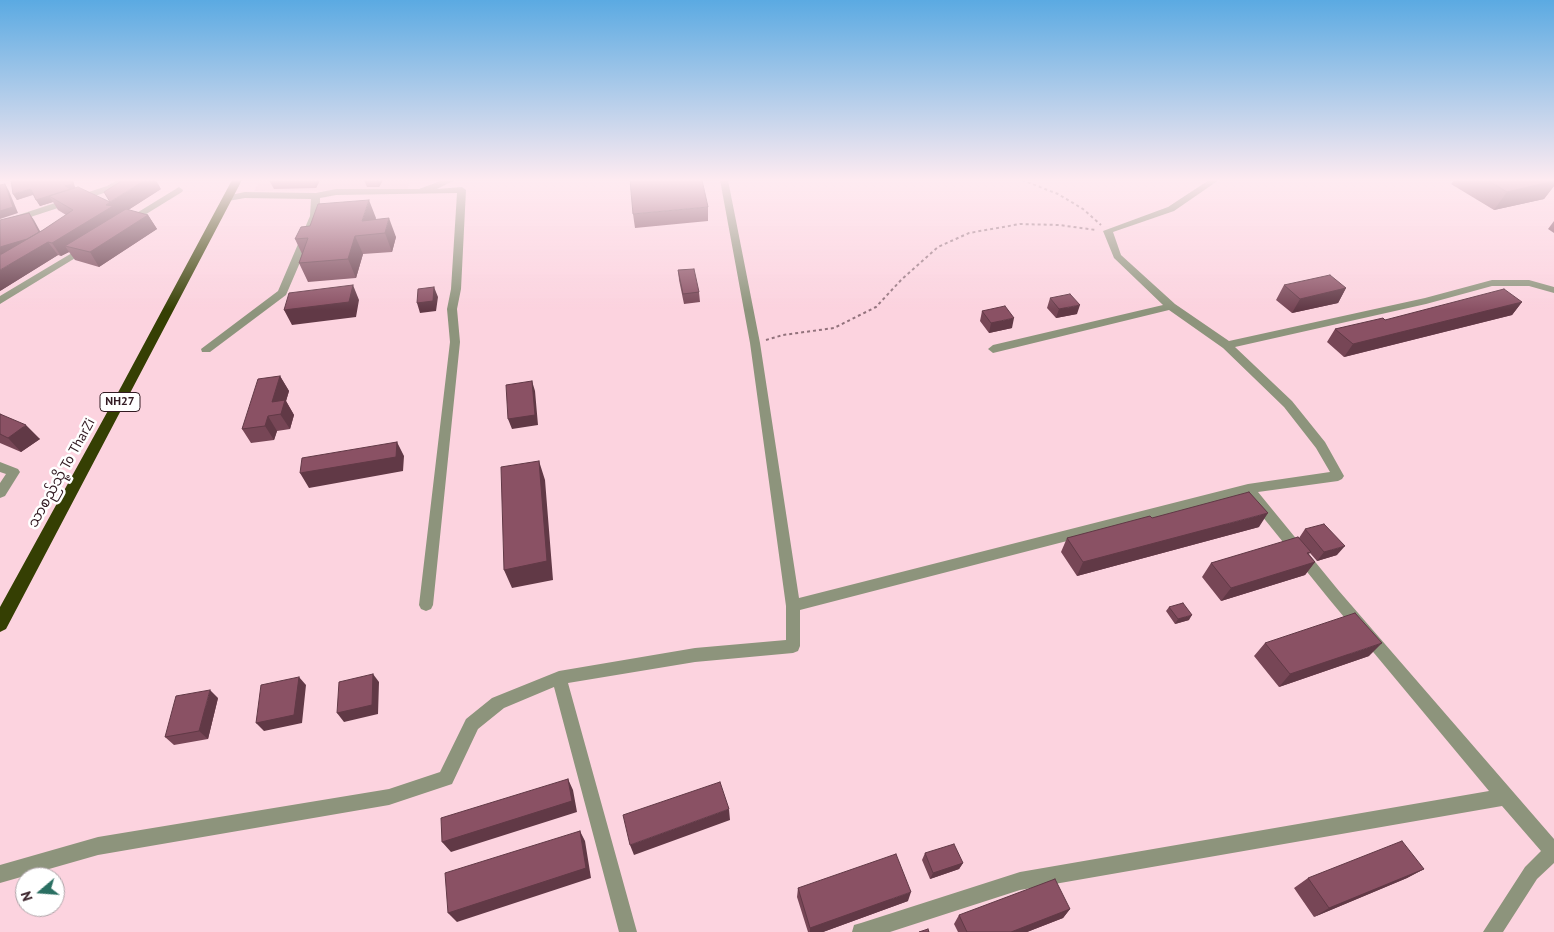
<!DOCTYPE html>
<meta charset="utf-8">
<style>
body{margin:0}
#map{position:relative;width:1554px;height:932px;overflow:hidden;background:#fcd3df;font-family:"PT Sans",sans-serif}
canvas{display:block}
.north{position:absolute;left:15px;top:867px;width:50px;height:50px;box-sizing:border-box;background:#fff;border:1px solid #ada3a7;border-radius:50%;rotate:252deg;font-size:14px;font-weight:700;line-height:20px;text-align:center;color:#321a22}
.north::after{content:'';display:block;margin:auto;width:18px;height:22px;background:#2a6f62;clip-path:polygon(50% 0,100% 100%,50% 72%,0 100%)}
</style>
<div id="map">
<canvas width="1554" height="932"></canvas>
<div class="north">N</div>
</div>
<script>
const ctx = document.querySelector('canvas').getContext('2d');
ctx.lineJoin = 'round';
function fillPath(path, color) {
  ctx.fillStyle = color;
  ctx.fill(path, 'evenodd');
}
function shape(rows) {
  const path = new Path2D();
  for (const r of rows) {
    path.moveTo(r[0], r[1]);
    for (let i = 2; i < r.length; i += 2) path.lineTo(r[i], r[i + 1]);
  }
  return path;
}
function stroke(path, color, width, dash) {
  ctx.strokeStyle = color;
  ctx.lineWidth = width;
  ctx.lineCap = dash ? 'butt' : 'round';
  ctx.setLineDash(dash || []);
  ctx.stroke(path);
}
function write(font, color, halo, rows, align = 'center') {
  ctx.font = font + ' "PT Sans","Noto Sans Myanmar",sans-serif';
  ctx.lineWidth = 5;
  ctx.setLineDash([]);
  ctx.textBaseline = 'middle';
  ctx.strokeStyle = halo;
  ctx.fillStyle = color;
  for (const [text, x, y, turn = 0] of rows) {
    ctx.save();
    ctx.translate(x, y);
    ctx.rotate((+turn || 0) * Math.PI / 180);
    ctx.textAlign = isNaN(turn) ? turn : align;
    if (halo) ctx.strokeText(text, 0, 0);
    ctx.fillText(text, 0, 0);
    ctx.restore();
  }
}
const built = shape([
 [260,180,409,180,408,190,254,191]
]);
const path = shape([
 [1022,180,1058,194,1083,209,1101,225],
 [766,340,783,335,834,328,876,307,902,279,938,247,969,233,1020,224,1059,225,1096,230]
]);
const minor = shape([
 [117,180,127,180,113,190,0,227,0,221,107,186,117,180],
 [443,180,455,180,437,189,462,187,466,190,461,289,457,309,460,342,433,605,431,609,426,611,421,609,419,605,450,342,447,309,451,289,457,193,336,195,320,198,320,216,286,295,210,352,202,352,201,349,278,291,310,216,311,199,245,198,228,201,223,198,225,196,245,192,316,193,336,189,419,189,443,180],
 [720,180,728,180,760,343,799,598,1248,484,1330,472,1316,448,1284,407,1223,348,1169,310,993,353,988,349,993,345,1163,305,1114,258,1103,231,1168,207,1209,180,1219,180,1174,211,1113,232,1121,255,1175,304,1229,341,1425,298,1492,280,1529,280,1554,287,1554,293,1529,286,1492,286,1426,304,1235,347,1292,401,1325,442,1344,476,1342,479,1338,481,1258,492,1339,591,1554,839,1554,863,1537,879,1503,932,1483,932,1525,867,1541,851,1502,806,1020,890,890,932,852,932,854,925,861,923,1020,872,1489,791,1329,599,1245,495,800,610,800,646,798,651,793,653,695,662,568,683,637,932,619,932,554,687,504,708,478,729,452,784,389,805,98,855,0,883,0,865,98,837,389,789,440,772,466,719,492,698,559,671,695,648,786,640,786,606,750,343,720,180],
 [179,187,183,190,182,192,130,224,127,225,122,222,179,187],
 [87,244,90,245,90,249,0,304,0,296,87,244],
 [0,462,18,469,20,472,5,496,0,498,0,483,6,474,0,472,0,462]
]);
const highway = shape([
 [232,180,242,180,6,629,0,632,0,607,121,387,232,180]
]);
const wall = shape([
 [269,180,320,180,316,188,274,189],
 [364,180,383,180,379,187,367,187],
 [1454,180,1554,180,1554,186,1544,199,1494,210,1451,184],
 [75,188,110,202,112,206,161,189,128,210,148,215,157,229,99,267,75,260,69,252,61,256,58,255,0,291,29,213,40,232,66,215,58,210,53,202,40,206,33,195,17,200,13,194],
 [708,207,708,221,635,228,633,214],
 [376,218,375,219,396,237,392,252,363,254,356,278,308,282,299,263,302,254,295,239],
 [1554,221,1554,233,1548,229],
 [678,270,699,292,700,302,684,304,679,280],
 [1284,285,1346,288,1338,303,1292,313,1276,300],
 [1050,298,1077,314,1056,318,1047,308],
 [1522,302,1512,315,1344,357,1327,342,1335,329,1385,320],
 [982,311,1012,328,989,333,980,321],
 [280,376,289,391,286,401,294,415,290,429,277,431,274,440,251,443,242,429],
 [0,414,40,439,21,452,0,443],
 [1152,518,1259,527,1077,576,1061,552,1067,538],
 [1305,529,1337,555,1317,561,1310,553,1309,554,1315,562,1305,575,1221,601,1202,577,1211,563,1299,538],
 [1169,607,1189,620,1175,624,1166,611],
 [1265,643,1369,656,1279,687,1254,656],
 [218,698,208,739,174,745,165,737],
 [925,853,963,863,959,869,930,879,922,860],
 [1424,869,1407,878,1314,917,1294,888,1308,878],
 [798,888,908,901,823,932,808,932,797,897],
 [1070,909,1063,918,1027,932,958,932,954,924,959,915]
]);
const shadedWall = shape([
 [71,180,73,180,76,190,49,196,53,202,40,206,36,200,65,186],
 [145,180,156,180,161,189,119,216,65,246,69,252,61,256,52,243,110,202,113,207,110,202],
 [313,180,320,180,316,188],
 [376,180,383,180,379,187],
 [1554,181,1554,186,1544,199,1494,210,1507,192],
 [5,184,9,191,18,213,0,219,0,211],
 [31,189,34,194,17,200,13,194],
 [369,200,376,218,371,234,362,221],
 [29,213,34,220,46,242,0,255,0,247],
 [148,215,157,229,99,267,90,252],
 [389,218,396,237,392,252,385,233],
 [355,236,363,254,356,278,348,259],
 [48,242,58,255,0,291,0,270],
 [353,285,359,300,356,317,292,325,284,310],
 [434,287,438,297,436,311,420,313,417,303],
 [1346,288,1338,303,1292,313,1300,299],
 [1522,302,1512,315,1344,357,1353,344],
 [1080,305,1077,314,1056,318,1059,309],
 [1014,318,1012,328,989,333,991,323],
 [280,376,289,391,286,401,294,415,290,429,272,402],
 [532,381,535,391,538,425,512,429,508,419],
 [268,416,277,431,274,440,265,426],
 [26,425,40,439,21,452,8,438],
 [397,442,404,456,403,471,309,488,300,473],
 [539,461,545,480,553,580,512,588,504,570],
 [1268,513,1259,527,1077,576,1083,562],
 [1345,546,1337,555,1317,561,1324,552],
 [1315,562,1305,575,1221,601,1231,588],
 [1192,615,1189,620,1175,624,1178,619],
 [1382,643,1369,656,1279,687,1290,674],
 [373,674,379,682,378,714,344,722,337,713],
 [299,677,306,685,302,723,264,731,256,723],
 [210,690,218,698,208,739,199,731],
 [568,779,573,790,577,812,451,852,442,842],
 [729,809,730,820,634,855,630,845],
 [580,831,585,841,591,878,457,922,448,913],
 [963,863,959,869,930,879,933,873],
 [1424,869,1407,878,1314,917,1329,908],
 [911,892,908,901,823,932,810,932,810,928],
 [1070,909,1063,918,1027,932,1011,932]
]);
const building = shape([
 [11,180,71,180,72,184,65,186,71,189,36,200,31,189,13,194,11,180],
 [123,180,145,180,110,202,104,192,123,180],
 [630,180,702,180,708,207,633,214,630,180],
 [1487,180,1554,180,1554,181,1507,192,1487,180],
 [5,184,13,207,0,211,0,185,5,184],
 [78,187,110,202,106,205,113,206,52,243,48,242,0,270,0,255,43,230,73,210,49,196,78,187],
 [369,200,362,221,389,218,385,233,355,236,348,259,299,263,308,238,295,239,301,227,310,226,318,204,369,200],
 [126,209,148,215,90,252,65,246,126,209],
 [29,213,39,232,27,239,0,247,0,220,29,213],
 [694,269,699,292,683,294,678,270,694,269],
 [1330,275,1346,288,1300,299,1284,285,1330,275],
 [353,285,349,302,284,310,289,293,353,285],
 [434,287,433,301,417,303,418,289,434,287],
 [1504,289,1522,302,1353,344,1335,329,1383,318,1385,320,1504,289],
 [1070,294,1080,305,1059,309,1050,298,1070,294],
 [1005,306,1014,318,991,323,982,311,1005,306],
 [280,376,272,402,285,400,281,414,268,416,265,426,242,429,258,379,280,376],
 [532,381,535,415,508,419,506,385,532,381],
 [0,414,26,425,8,438,0,434,0,414],
 [397,442,396,457,300,473,302,458,397,442],
 [539,461,547,561,504,570,501,467,539,461],
 [1249,492,1268,513,1083,562,1067,538,1150,516,1152,518,1249,492],
 [1324,524,1345,546,1324,552,1305,529,1324,524],
 [1298,537,1311,552,1307,553,1315,562,1231,588,1211,563,1298,537],
 [1183,603,1192,615,1178,619,1169,607,1183,603],
 [1355,613,1382,643,1290,674,1265,643,1355,613],
 [373,674,372,705,337,713,339,682,373,674],
 [299,677,294,715,256,723,261,685,299,677],
 [210,690,199,731,165,737,176,696,210,690],
 [568,779,572,801,442,842,441,818,568,779],
 [720,782,729,809,630,845,623,815,720,782],
 [580,831,586,868,448,913,445,873,580,831],
 [1402,841,1424,869,1329,908,1308,878,1402,841],
 [954,844,963,863,933,873,925,853,954,844],
 [896,854,911,892,810,928,798,888,896,854],
 [1055,879,1070,909,1011,932,967,932,959,915,1055,879],
 [928,929,929,932,919,932,928,929]
]);
const shields = [
 [120,402,40]
];
const shieldNames = [
 ["NH27",120,402]
];
const streetNames = [
 ["သာစည်သို့ To TharZi",62,473,-61]
];
fillPath(built, '#f0c4d1');
stroke(path, '#92727c', 2, [3, 3]);
fillPath(minor, '#8d947c');
fillPath(highway, '#353f03');
fillPath(wall, '#774656');
fillPath(shadedWall, '#613946');
fillPath(building, '#8a5164');
stroke(building, '#613946', 1);
const sky = ctx.createLinearGradient(0, 0, 0, 310);
sky.addColorStop(0, '#5baae2');
sky.addColorStop(0.58, '#feebf1');
sky.addColorStop(1, '#feebf100');
ctx.fillStyle = sky;
ctx.fillRect(0, 0, 1554, 310);
for (const [x, y, w] of shields) {
  const box = new Path2D();
  box.roundRect(x - w / 2, y - 9.5, w, 19, 4);
  ctx.fillStyle = '#fff';
  ctx.fill(box);
  stroke(box, '#321a22', 1);
}
write('bold 12px', '#321a22', null, shieldNames);
write('14px', '#321a22', '#fff', streetNames);
</script>
